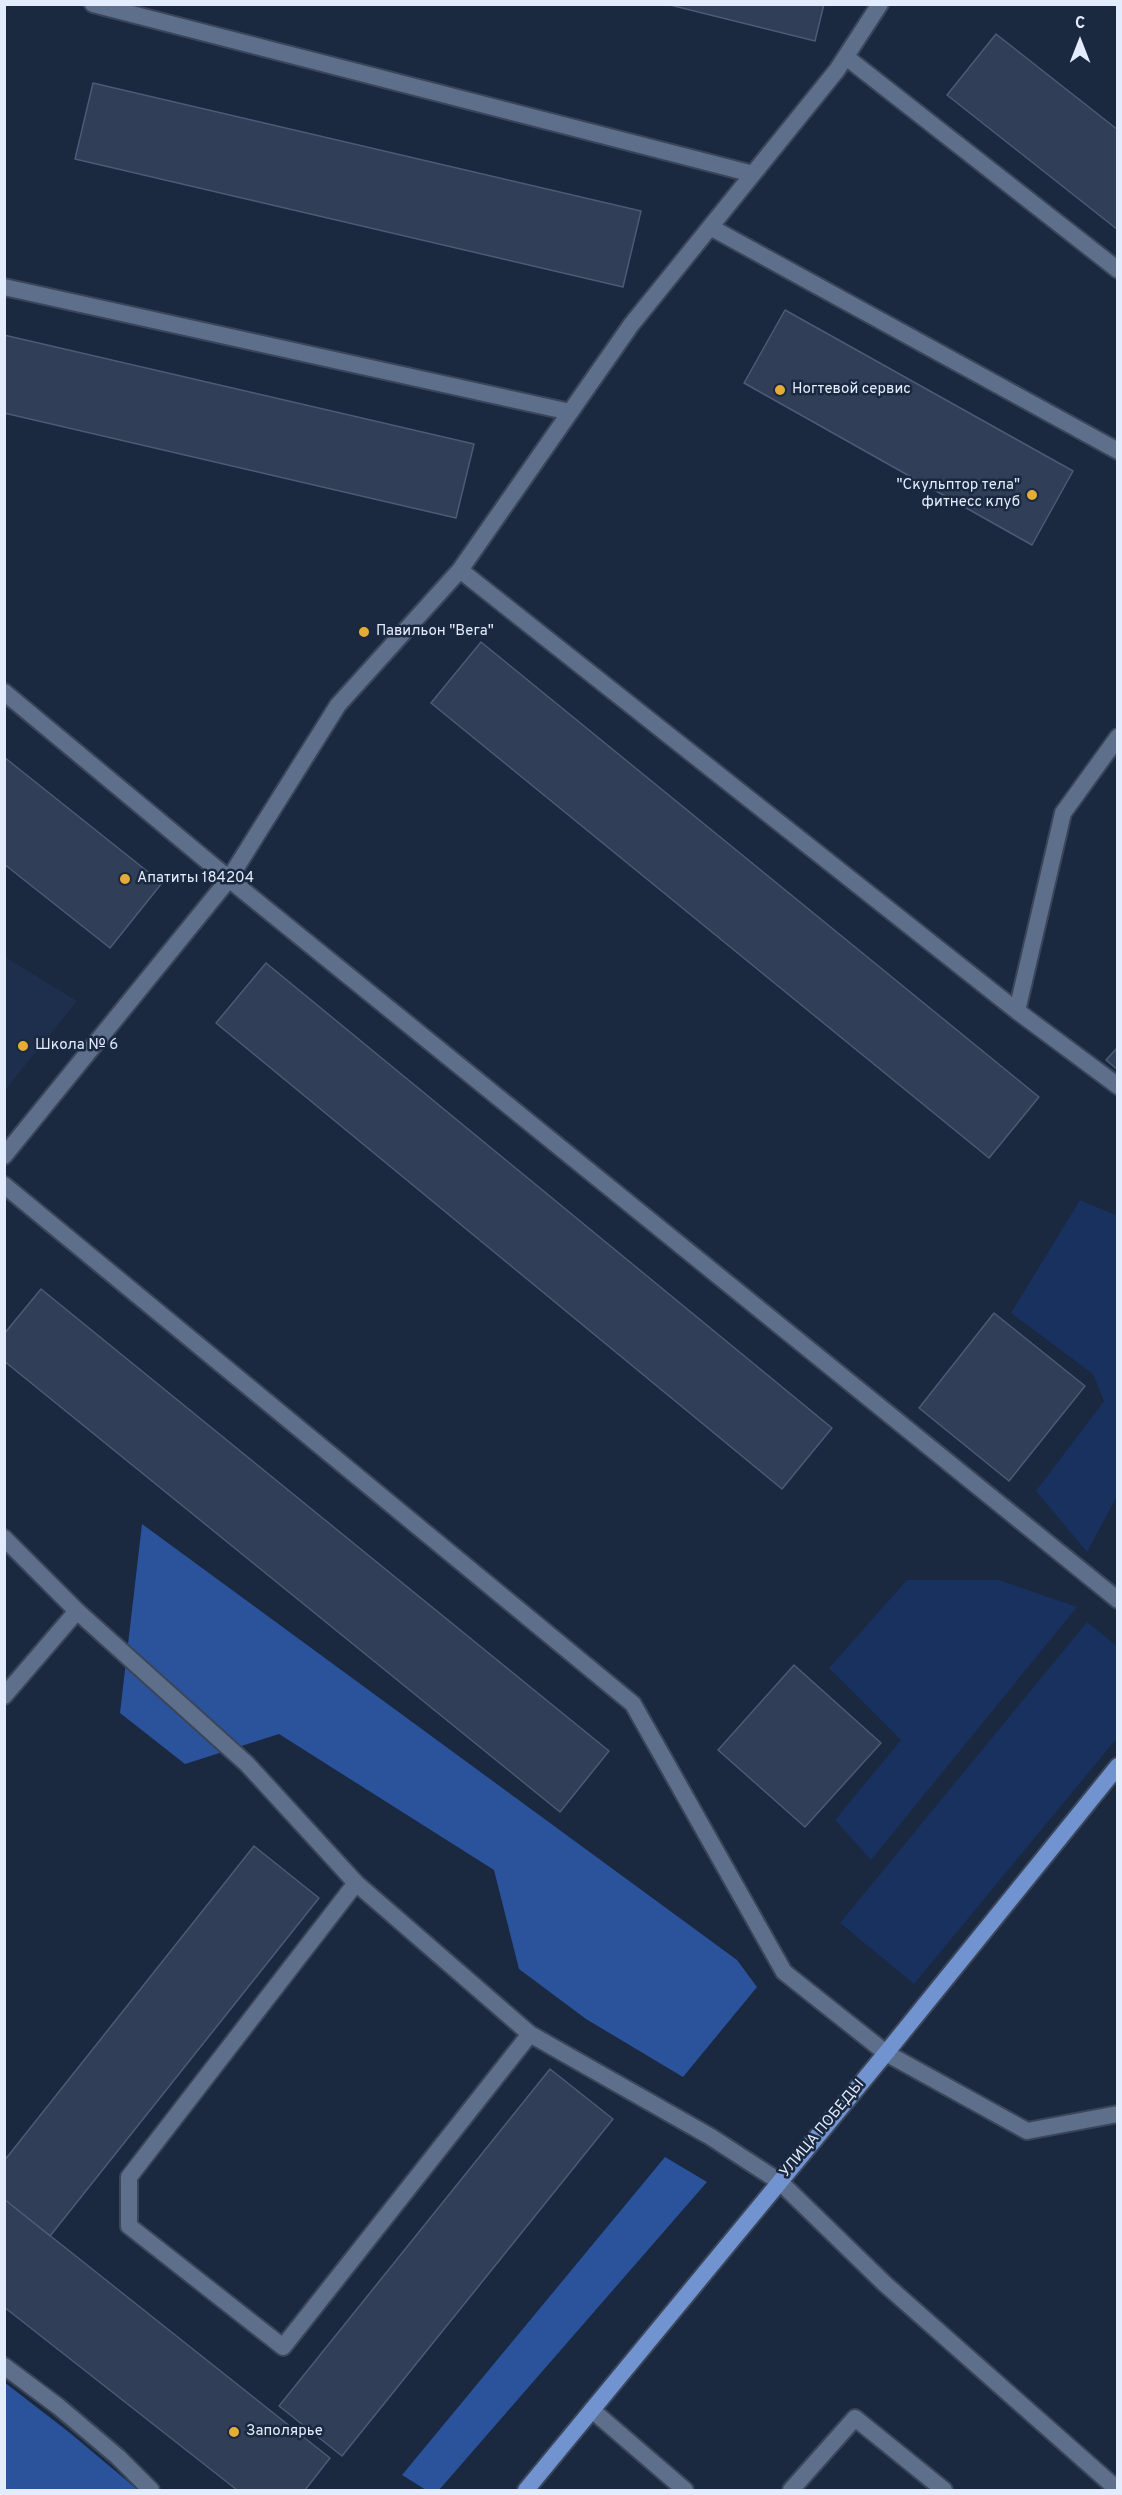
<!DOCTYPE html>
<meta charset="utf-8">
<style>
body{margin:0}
#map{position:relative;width:1122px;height:2495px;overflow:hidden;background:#1a2840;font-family:Overpass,sans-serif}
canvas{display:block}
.frame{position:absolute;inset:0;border:6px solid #e2ecfc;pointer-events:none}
.north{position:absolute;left:1050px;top:12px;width:60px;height:60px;-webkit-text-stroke:4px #1a2840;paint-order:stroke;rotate:0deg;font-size:16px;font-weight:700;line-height:24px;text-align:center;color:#e2ecfc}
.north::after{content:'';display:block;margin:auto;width:21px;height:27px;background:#e2ecfc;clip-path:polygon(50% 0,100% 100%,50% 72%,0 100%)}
</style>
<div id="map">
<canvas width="1122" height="2495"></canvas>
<div class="frame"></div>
<div class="north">С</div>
</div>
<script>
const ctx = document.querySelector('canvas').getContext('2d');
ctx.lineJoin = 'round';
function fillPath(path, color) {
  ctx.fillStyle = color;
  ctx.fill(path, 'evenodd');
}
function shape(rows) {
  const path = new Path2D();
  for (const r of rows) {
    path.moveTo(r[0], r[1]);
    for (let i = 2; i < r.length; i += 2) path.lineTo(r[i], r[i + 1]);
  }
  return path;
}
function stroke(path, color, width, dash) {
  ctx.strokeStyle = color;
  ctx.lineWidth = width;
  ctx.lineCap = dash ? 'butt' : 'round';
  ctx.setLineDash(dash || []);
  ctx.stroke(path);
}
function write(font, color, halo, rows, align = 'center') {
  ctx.font = font + ' Overpass,sans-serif';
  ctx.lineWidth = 5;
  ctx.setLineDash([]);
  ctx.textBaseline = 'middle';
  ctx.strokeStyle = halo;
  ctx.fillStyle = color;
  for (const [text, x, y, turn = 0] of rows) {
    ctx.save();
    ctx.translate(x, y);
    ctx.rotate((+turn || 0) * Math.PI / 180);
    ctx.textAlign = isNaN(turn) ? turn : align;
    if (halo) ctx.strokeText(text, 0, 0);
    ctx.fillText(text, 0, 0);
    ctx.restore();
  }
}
const built = shape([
 [5,957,77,1001,5,1090,4,1090]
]);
const green = shape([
 [1080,1200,1118,1216,1117,1496,1087,1552,1036,1491,1104,1401,1093,1374,1011,1313],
 [907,1580,999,1580,1077,1607,871,1860,835,1820,901,1740,829,1668],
 [1087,1622,1117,1646,1117,1738,914,1984,840,1923]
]);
const forest = shape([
 [142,1524,737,1960,757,1987,683,2077,586,2019,519,1969,494,1870,279,1734,185,1764,120,1713],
 [665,2157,707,2182,439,2490,426,2490,402,2475],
 [4,2382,70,2433,138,2490,5,2490]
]);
const building = shape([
 [666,4,824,4,815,41,666,4],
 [996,34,1118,130,1118,230,947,95,996,34],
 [93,83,641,211,623,287,75,159,93,83],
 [785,310,1073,471,1032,545,744,383,785,310],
 [4,335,474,444,456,518,4,413,4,335],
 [481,642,1039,1097,989,1158,431,703,481,642],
 [4,757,162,883,110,948,4,864,4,757],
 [266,963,832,1428,782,1489,216,1023,266,963],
 [1118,1047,1118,1070,1106,1060,1118,1047],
 [41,1289,609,1751,560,1812,4,1361,4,1334,41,1289],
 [994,1313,1085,1386,1009,1481,919,1408,994,1313],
 [794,1665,881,1743,805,1827,718,1750,794,1665],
 [254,1846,319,1898,50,2236,4,2199,4,2161,254,1846],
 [550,2069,613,2119,342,2456,279,2406,550,2069],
 [4,2199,330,2458,305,2490,237,2490,4,2307,4,2199]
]);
const service = shape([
 [93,4,753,174],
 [846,57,1118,270],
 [712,228,1118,451],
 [4,287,570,412],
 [460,570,1017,1011,1118,1086],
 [4,692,229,879,1118,1600],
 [1017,1011,1063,813,1118,737],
 [4,1156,229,879,338,705,460,570,631,325,837,70,880,4],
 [4,1185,633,1704,784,1972,886,2053,1027,2131,1118,2114],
 [4,1538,77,1611],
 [4,1696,77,1611,247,1764,356,1883,129,2177,129,2226,283,2347,530,2034,711,2137,780,2182,885,2284,1118,2490],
 [356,1883,530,2034],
 [4,2366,59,2407,118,2457,151,2490],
 [592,2410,685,2490],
 [791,2490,855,2418,944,2490]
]);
const primary = shape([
 [526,2490,886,2053,1118,1766]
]);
const markers = [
 [780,390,6,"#e6ad36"],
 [1032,495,6,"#e6ad36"],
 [364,632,6,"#e6ad36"],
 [125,879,6,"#e6ad36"],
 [23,1046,6,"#e6ad36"],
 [234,2432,6,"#e6ad36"]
];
const poiNames = [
 ["Ногтевой сервис",792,390],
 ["\"Скульптор тела\"",1020,486,"right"],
 ["фитнесс клуб",1020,503,"right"],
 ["Павильон \"Вега\"",376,632],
 ["Апатиты 184204",137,879],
 ["Школа № 6",35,1046],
 ["Заполярье",246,2432]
];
const streetNames = [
 ["УЛИЦА ПОБЕДЫ",823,2129,-50]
];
fillPath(built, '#1e2f4d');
fillPath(green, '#18315f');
fillPath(forest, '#2b539b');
fillPath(building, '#303e58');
stroke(building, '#4b5b77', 1.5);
stroke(service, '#3a4559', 20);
stroke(primary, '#3a4559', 20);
stroke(service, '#5e6f8b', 16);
stroke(primary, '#7193cf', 16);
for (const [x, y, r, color] of markers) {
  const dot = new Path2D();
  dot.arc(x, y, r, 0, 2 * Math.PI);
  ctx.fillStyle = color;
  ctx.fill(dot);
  stroke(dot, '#1a2840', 2);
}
write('15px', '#e2ecfc', '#1a2840', poiNames, 'left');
write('15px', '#e2ecfc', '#1a2840', streetNames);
</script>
